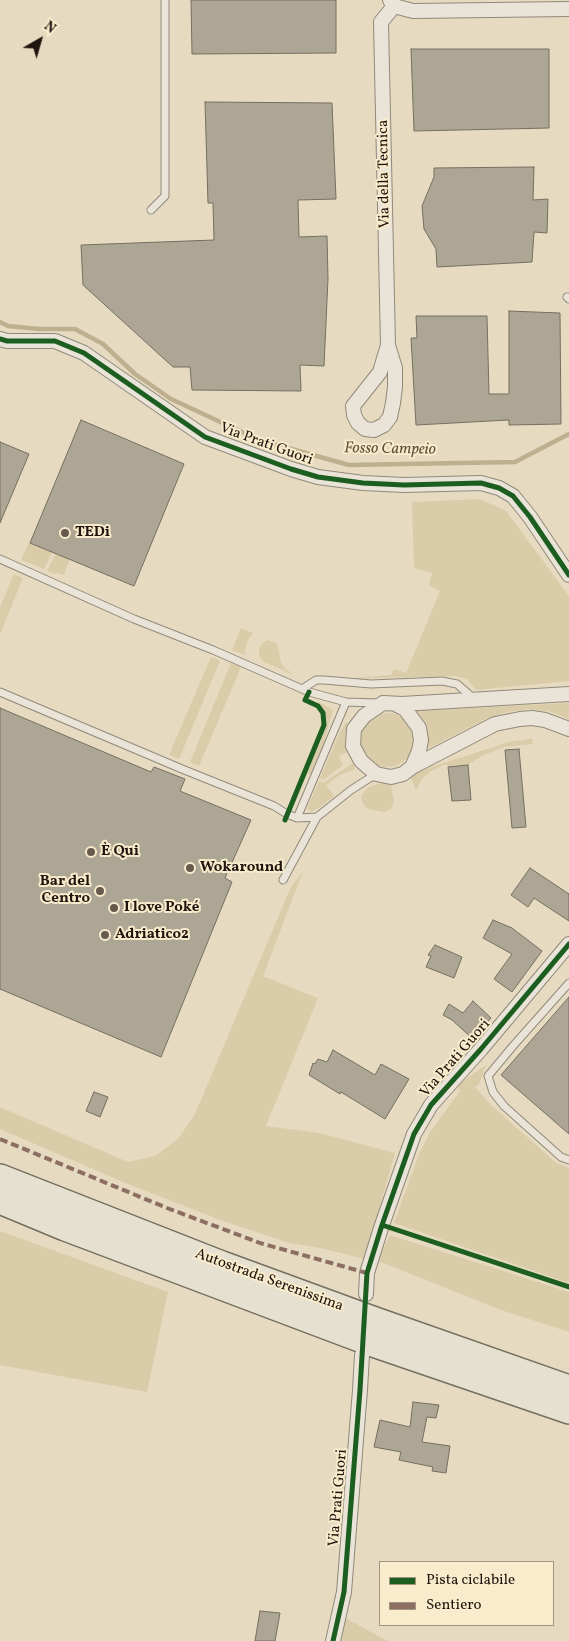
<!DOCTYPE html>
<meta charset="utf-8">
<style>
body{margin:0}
#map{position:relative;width:569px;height:1641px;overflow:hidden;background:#e6dbc0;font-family:Vollkorn,serif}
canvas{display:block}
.legend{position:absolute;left:379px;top:1561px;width:175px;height:65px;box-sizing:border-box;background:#f9eccc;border:1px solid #a29680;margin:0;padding:6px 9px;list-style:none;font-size:15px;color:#1f140e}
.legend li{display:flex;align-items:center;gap:10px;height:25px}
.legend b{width:25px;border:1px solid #a29680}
.north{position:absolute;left:15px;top:15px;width:50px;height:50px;-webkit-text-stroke:4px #f9eccc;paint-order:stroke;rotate:38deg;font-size:14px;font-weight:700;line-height:20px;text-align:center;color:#1f140e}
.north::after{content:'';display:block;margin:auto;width:18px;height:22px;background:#1f140e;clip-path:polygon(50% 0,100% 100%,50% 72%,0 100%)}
</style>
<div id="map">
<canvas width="569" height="1641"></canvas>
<ul class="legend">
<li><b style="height:6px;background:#1b5e20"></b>Pista ciclabile</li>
<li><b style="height:6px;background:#8d6e63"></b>Sentiero</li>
</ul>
<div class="north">N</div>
</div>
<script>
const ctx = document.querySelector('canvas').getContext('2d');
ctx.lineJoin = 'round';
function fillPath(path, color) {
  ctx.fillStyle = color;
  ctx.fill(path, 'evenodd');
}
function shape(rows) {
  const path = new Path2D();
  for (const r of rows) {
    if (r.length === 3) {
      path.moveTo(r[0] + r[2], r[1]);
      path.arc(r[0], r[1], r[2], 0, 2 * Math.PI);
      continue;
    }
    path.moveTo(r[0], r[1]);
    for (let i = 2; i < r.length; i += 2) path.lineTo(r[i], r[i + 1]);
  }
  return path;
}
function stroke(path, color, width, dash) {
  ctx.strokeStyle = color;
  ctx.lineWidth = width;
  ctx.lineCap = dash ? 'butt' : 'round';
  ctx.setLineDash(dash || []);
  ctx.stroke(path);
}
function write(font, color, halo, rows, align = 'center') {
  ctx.font = font + ' Vollkorn,serif';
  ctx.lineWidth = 4;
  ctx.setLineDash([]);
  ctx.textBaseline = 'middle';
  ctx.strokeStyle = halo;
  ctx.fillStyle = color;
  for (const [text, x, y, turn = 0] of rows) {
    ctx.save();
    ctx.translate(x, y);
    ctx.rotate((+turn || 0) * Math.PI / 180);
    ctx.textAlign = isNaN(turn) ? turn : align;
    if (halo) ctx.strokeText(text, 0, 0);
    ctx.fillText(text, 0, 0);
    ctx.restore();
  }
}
const green = shape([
 [480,499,506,511,569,596,569,681,476,690,467,679,455,676,342,679,391,675,394,669,406,673,440,591,429,585,432,573,414,568,412,502],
 [29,542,52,552,44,569,21,560],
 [56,553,70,559,64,575,58,573,54,574,47,571],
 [14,574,23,578,0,634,0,607],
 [241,628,253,633,249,638,245,649,246,655,232,650],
 [267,640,276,643,278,647,281,663,286,669,294,675,264,662,259,656,259,650,261,645],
 [211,657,220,661,179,759,169,755],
 [231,663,241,667,199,766,190,762],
 [317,701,333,710,322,749,311,774,307,773,321,741,327,723,326,715],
 [569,703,569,719,548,711,529,709,507,712,486,719,427,749,427,731,424,722,416,711],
 [387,740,27],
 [346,722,347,724,345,737,347,752,339,756,343,765,323,780,320,778,339,734],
 [530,739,533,739,532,744,504,747,482,756,468,765,448,767,446,764,431,771,422,779,416,790,411,778,391,786,394,801,391,809,384,812,368,809,363,804,361,797,365,790,369,787,509,742],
 [353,763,355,769,340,775,326,785,334,796,320,807,311,812,307,808,319,781,323,783],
 [303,871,263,976,318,998,266,1126,319,1133,395,1153,365,1259,320,1248,289,1243,220,1220,123,1182,0,1129,0,1107,128,1162,155,1156,178,1139,195,1114,290,889],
 [486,1065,479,1084,475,1087,489,1103,555,1162,569,1168,569,1283,394,1223,419,1154,430,1132,460,1091,457,1087,467,1078],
 [0,1231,168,1292,147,1392,0,1365],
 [390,1235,569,1292,569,1332,501,1310,378,1261],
 [345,1618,388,1641,339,1641]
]);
const stream = shape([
 [0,322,8,326,39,329,75,329,103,344,135,374,171,399,259,440,349,465,515,462,569,434]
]);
const building = shape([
 [191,0,336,0,336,53,192,54,191,0],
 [411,49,549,49,549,128,414,131,411,49],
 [205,102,332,103,336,199,298,200,299,237,327,236,328,279,324,366,300,365,301,391,192,390,190,367,173,367,83,285,81,245,214,240,213,203,208,203,205,102],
 [534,167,533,200,548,199,547,233,534,232,532,262,437,267,436,249,424,229,422,206,434,177,434,168,534,167],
 [509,311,560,313,561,424,509,425,509,420,416,425,411,338,417,338,416,316,487,316,489,394,509,394,509,311],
 [81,420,184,464,134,586,30,543,81,420],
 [0,442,29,454,0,523,0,442],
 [0,708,151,772,154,767,185,779,180,791,251,820,225,878,232,882,161,1057,0,989,0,708],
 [519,749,526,827,512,828,505,750,519,749],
 [468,765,471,800,452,801,448,767,468,765],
 [530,868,569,894,569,921,534,898,528,907,511,895,530,868],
 [493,920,512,928,542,951,512,992,494,979,512,954,483,938,493,920],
 [435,945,462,957,454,978,426,967,431,956,428,955,435,945],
 [569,997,569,1134,501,1075,569,997],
 [473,1001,491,1018,473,1039,452,1020,443,1015,449,1004,463,1013,473,1001],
 [333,1050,375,1075,381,1064,409,1079,385,1119,341,1092,340,1094,309,1075,313,1063,315,1064,318,1059,327,1062,333,1050],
 [94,1092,108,1097,100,1117,86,1111,94,1092],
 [413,1402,439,1405,436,1418,427,1417,422,1442,450,1446,446,1473,432,1471,433,1467,399,1460,401,1452,374,1447,380,1420,410,1427,413,1402],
 [260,1611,280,1613,275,1641,255,1641,260,1611]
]);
const lane = shape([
 [151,210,165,196,165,0],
 [567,297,569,299],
 [0,559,134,619,213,650,309,692,346,702,378,703],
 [302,689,316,680,324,680,371,684,442,681,457,684,473,698],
 [0,692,182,769,274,806,287,814,297,818],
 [346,702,297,818,317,817,351,790,376,774],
 [283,880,317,817],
 [569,983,513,1046,488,1076,493,1092,504,1106,561,1157,569,1160]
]);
const street = shape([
 [390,0,394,6,413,11,569,9],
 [0,339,7,341,55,341,84,353,205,437,291,469,318,477,363,483,404,485,481,483,499,488,513,496,530,517,569,575],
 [388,345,380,372,353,406,354,415,358,423,365,429,374,430,384,425,390,417,393,403,395,387,395,368,388,345,381,22,394,6],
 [569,694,402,704,383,703,364,716,354,729,353,746,361,761,376,774,391,777,403,774,412,767,495,724,520,719,532,718,545,720,569,729],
 [395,704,405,709,419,728,421,740,419,751,412,767],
 [366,1294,367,1273,382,1225,414,1134,431,1105,481,1049,569,944],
 [333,1641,344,1592,360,1390,362,1355]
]);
const highway = shape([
 [0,1177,222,1264,375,1320,569,1388],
 [0,1201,65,1228,370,1343,569,1411]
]);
const quiet = shape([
 [0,1139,167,1208,260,1243,367,1273]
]);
const cycleway = shape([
 [0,339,7,341,55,341,84,353,205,437,291,469,318,477,363,483,404,485,481,483,499,488,513,496,530,517,569,575],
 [285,820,324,725,323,713,318,706,305,700,309,692],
 [382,1225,569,1287],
 [333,1641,344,1592,360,1390,367,1273,382,1225,414,1134,431,1105,481,1049,569,944]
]);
const markers = [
 [65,533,5,"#655a4c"],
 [91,852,5,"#655a4c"],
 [190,868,5,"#655a4c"],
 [100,891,5,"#655a4c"],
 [114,908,5,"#655a4c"],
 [105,935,5,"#655a4c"]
];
const streetNames = [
 ["Via della Tecnica",385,174,-91],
 ["Via Prati Guori",266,445,20],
 ["Via Prati Guori",456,1059,-49],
 ["Autostrada Serenissima",269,1281,20],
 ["Via Prati Guori",339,1498,-85]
];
const poiNames = [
 ["TEDi",75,533],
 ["È Qui",101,852],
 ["Wokaround",200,868],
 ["Bar del",90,882,"right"],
 ["Centro",90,899,"right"],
 ["I love Poké",124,908],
 ["Adriatico2",115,935]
];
const waterNames = [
 ["Fosso Campeio",390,450,1]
];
fillPath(green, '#dacca8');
stroke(stream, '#beaf8e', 4.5);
fillPath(building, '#aea695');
stroke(building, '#756f61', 1);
stroke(lane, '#91897a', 9);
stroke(street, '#91897a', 16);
stroke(highway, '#756f61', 28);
stroke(lane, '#e9e4d7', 7);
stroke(street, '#e9e4d7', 14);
stroke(highway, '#e6e0d0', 25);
stroke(quiet, '#8d6e63', 4, [8, 4]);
stroke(cycleway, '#1b5e20', 5);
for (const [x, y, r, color] of markers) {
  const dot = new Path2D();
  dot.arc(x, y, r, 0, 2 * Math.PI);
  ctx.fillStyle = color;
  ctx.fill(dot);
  stroke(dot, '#f9eccc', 2);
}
write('15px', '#1f140e', '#f9eccc', streetNames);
write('bold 15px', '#1f140e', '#f9eccc', poiNames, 'left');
write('italic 16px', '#5f513e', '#f9eccc', waterNames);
</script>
